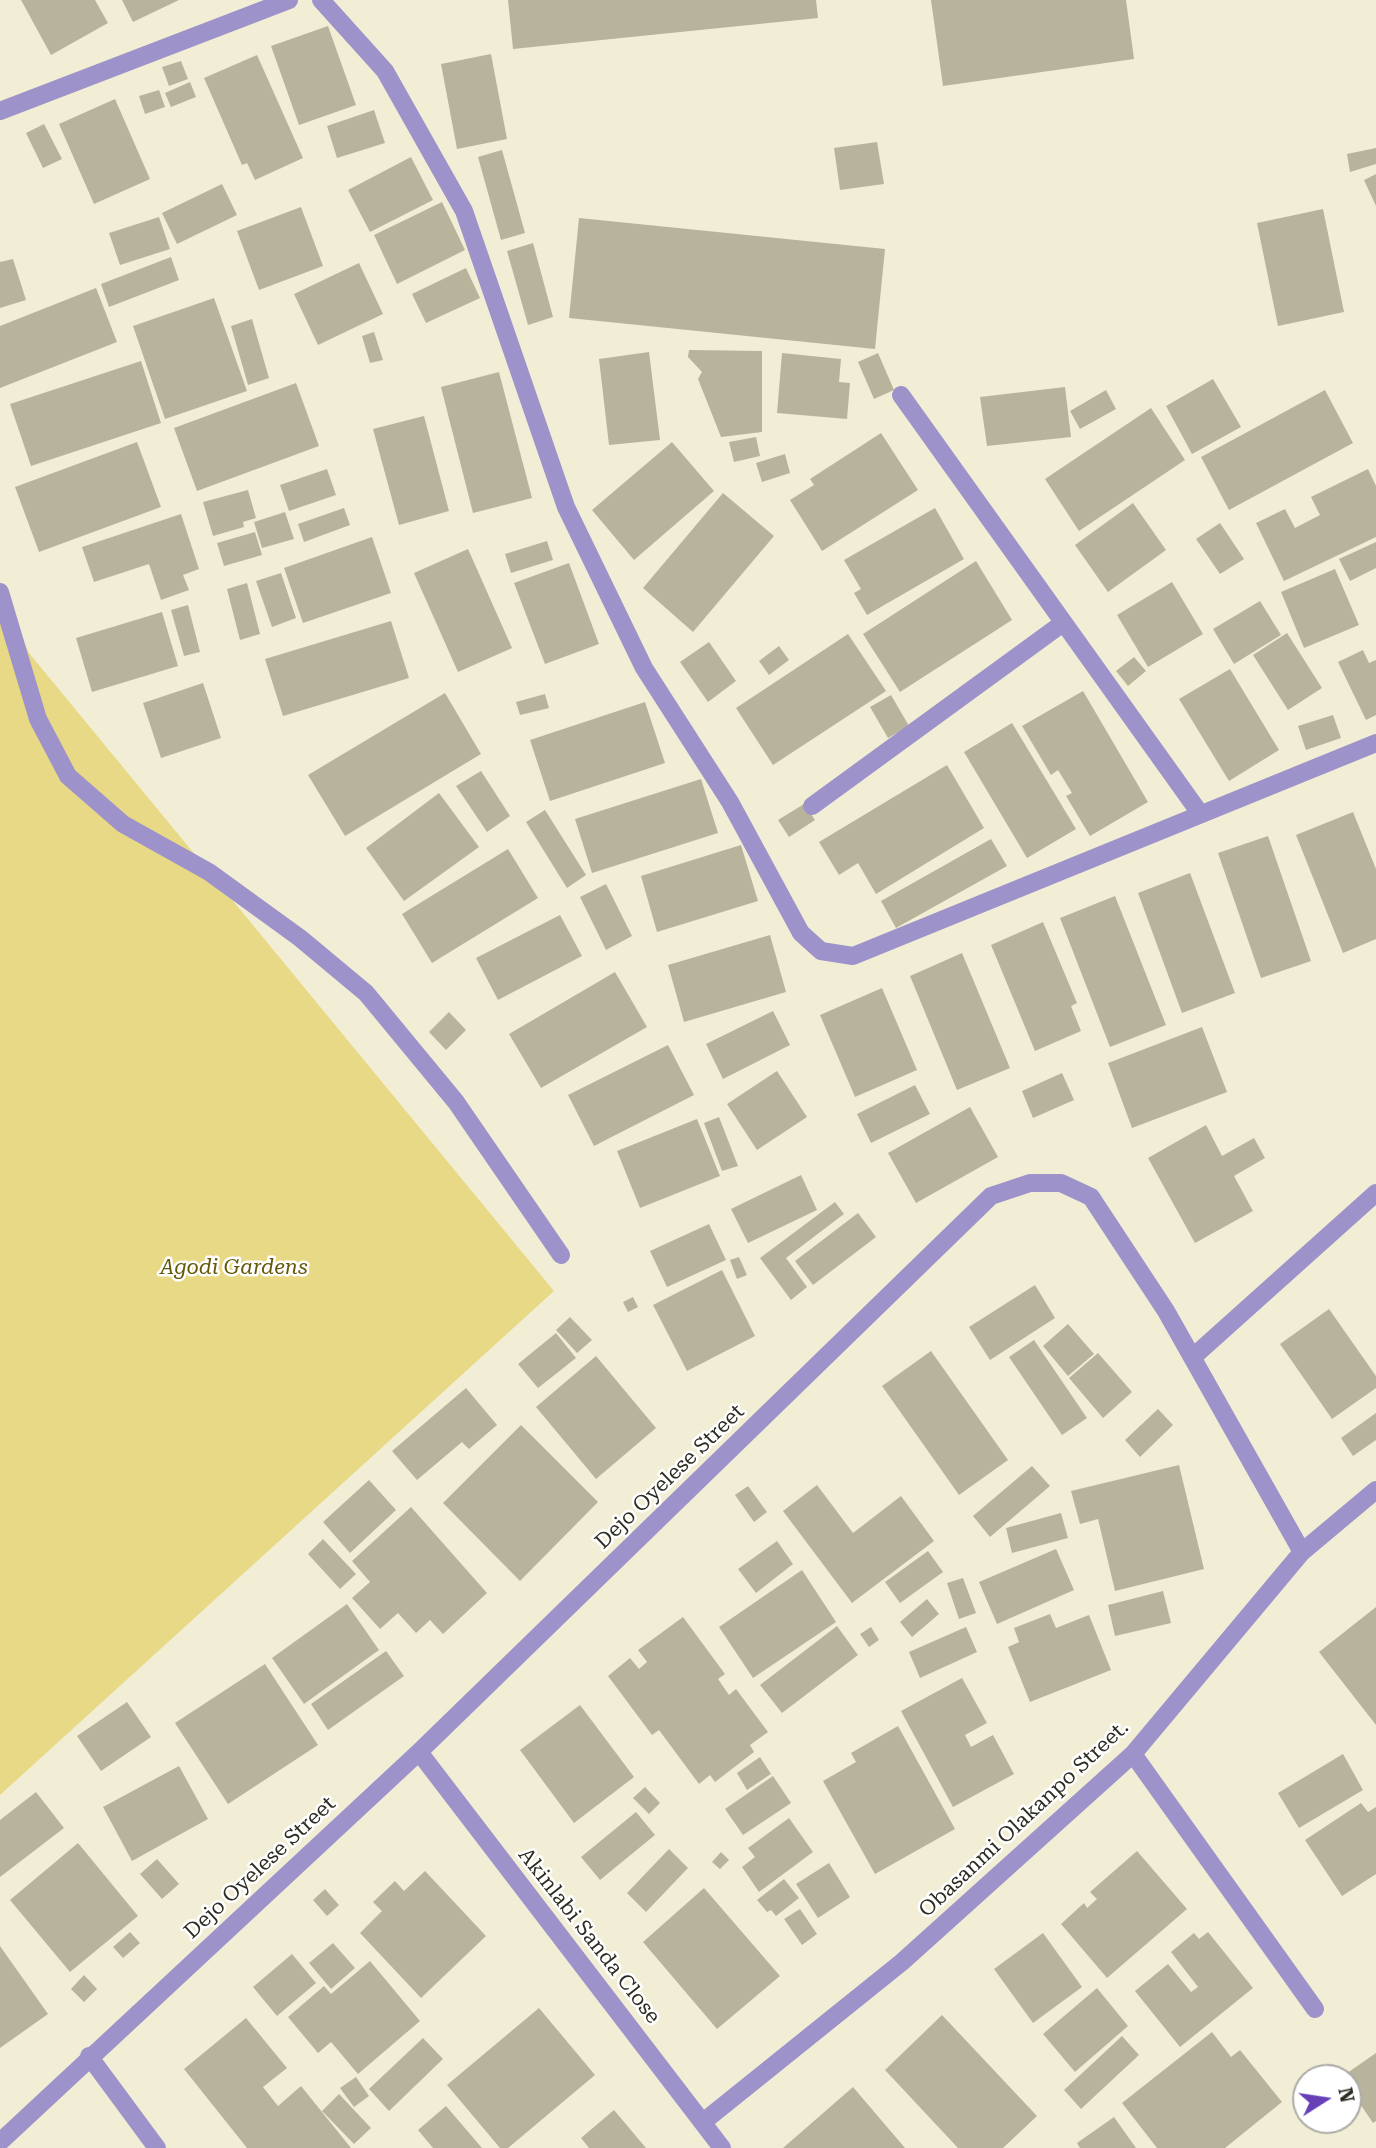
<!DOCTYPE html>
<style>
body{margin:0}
#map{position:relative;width:1376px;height:2148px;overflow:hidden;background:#f2eed5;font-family:"Roboto Serif",serif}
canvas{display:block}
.north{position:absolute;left:1292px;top:2064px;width:70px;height:70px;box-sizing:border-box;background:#fff;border:2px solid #ababa7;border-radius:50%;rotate:78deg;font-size:19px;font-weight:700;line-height:28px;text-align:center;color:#2d2c22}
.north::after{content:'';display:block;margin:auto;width:24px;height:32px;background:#6740b8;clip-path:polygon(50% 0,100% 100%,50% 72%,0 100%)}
</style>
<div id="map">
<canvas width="1376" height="2148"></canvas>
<div class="north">N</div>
</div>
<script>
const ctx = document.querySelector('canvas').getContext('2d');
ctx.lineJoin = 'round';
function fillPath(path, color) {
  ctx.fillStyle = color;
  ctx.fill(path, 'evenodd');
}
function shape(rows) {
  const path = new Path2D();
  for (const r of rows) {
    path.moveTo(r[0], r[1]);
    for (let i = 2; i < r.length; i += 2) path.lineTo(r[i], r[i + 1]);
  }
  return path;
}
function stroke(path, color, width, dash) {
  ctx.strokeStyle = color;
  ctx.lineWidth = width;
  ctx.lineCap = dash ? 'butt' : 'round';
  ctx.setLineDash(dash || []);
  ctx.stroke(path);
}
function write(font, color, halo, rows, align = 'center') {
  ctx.font = font + ' "Roboto Serif",serif';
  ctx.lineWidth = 5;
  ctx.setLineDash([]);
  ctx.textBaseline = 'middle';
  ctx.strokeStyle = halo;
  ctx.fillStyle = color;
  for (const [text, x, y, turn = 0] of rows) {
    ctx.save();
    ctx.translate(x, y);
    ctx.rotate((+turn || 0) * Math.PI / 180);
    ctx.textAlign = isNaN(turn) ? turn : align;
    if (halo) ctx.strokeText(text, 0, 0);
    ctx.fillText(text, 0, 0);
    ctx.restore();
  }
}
const green = shape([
 [0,592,29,653,554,1291,0,1795]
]);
const building = shape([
 [21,0,95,0,108,23,51,55],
 [122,0,179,0,133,22],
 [508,0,816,0,818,18,513,49],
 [931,0,1126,0,1134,59,943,86],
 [328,26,356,105,299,125,271,46],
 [491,54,507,139,457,149,441,64],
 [257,55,303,158,255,180,247,163,242,165,204,78],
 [181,61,188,79,169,86,162,67],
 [190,82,196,97,171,107,165,93],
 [159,90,165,107,145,114,139,96],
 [115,99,150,179,94,204,59,124],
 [374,110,385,143,337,158,327,126],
 [44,124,62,159,43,168,26,133],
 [877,142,884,184,840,190,834,148],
 [1376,148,1376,164,1350,172,1347,154],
 [502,150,525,233,501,240,478,157],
 [411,157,433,200,370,232,348,190],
 [1376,174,1376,206,1364,180],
 [222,184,237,215,177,244,162,213],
 [442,202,465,250,397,284,374,235],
 [301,207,323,266,259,290,237,231],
 [1323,209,1344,312,1278,326,1257,223],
 [159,217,170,249,120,265,109,233],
 [579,218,885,249,875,349,569,318],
 [533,243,553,317,528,325,507,251],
 [171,257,179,280,109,307,101,284],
 [13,259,26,300,0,308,0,262],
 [359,263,383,314,318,345,294,294],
 [466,268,480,298,426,323,412,294],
 [96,288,117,342,0,388,0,326],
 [214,298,247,391,165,419,133,326],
 [252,319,269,378,248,385,231,326],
 [374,332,383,360,370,363,362,336],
 [689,350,762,351,762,432,721,437,698,379,702,372,688,357],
 [649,352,660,440,609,445,599,359],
 [782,353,841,359,839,382,850,383,847,419,777,413],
 [878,353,894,390,874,399,858,362],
 [141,361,161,423,31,466,10,404],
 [499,372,532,498,473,513,441,387],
 [1213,379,1241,427,1192,454,1166,406],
 [296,383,319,446,197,491,174,428],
 [1065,387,1071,437,987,446,980,397],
 [1106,390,1116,409,1080,429,1070,411],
 [1325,390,1353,443,1229,510,1201,457],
 [1151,408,1185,460,1079,531,1045,479],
 [424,416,449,511,399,525,373,429],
 [881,433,918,490,822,551,790,500,814,485,810,479],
 [756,437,760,456,734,462,729,442],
 [137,442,161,507,39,552,15,487],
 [672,442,714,491,634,560,592,510],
 [785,454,790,473,762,482,756,463],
 [327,469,336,495,289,511,280,485],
 [1368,469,1376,486,1376,537,1284,581,1256,523,1285,509,1295,528,1320,515,1311,497],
 [248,490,256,518,243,522,244,527,213,536,203,502],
 [723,493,774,536,693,632,643,588],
 [1133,503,1166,550,1108,592,1075,545],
 [344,508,350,525,304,542,298,524],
 [935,508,964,559,867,615,854,593,861,589,844,560],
 [285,512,294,539,262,548,254,522],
 [181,514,199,569,183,575,189,590,161,600,149,564,94,582,82,547],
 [1220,523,1244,559,1220,574,1196,539],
 [255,532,262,555,224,566,217,543],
 [372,537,391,593,303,623,284,568],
 [547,541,553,560,511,573,505,554],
 [1376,542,1376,568,1350,581,1339,559],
 [468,549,512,648,458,672,414,573],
 [976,561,1012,620,900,692,863,634],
 [569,563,599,644,545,664,514,583],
 [1335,569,1359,625,1304,648,1281,592],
 [281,573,296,618,272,627,256,581],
 [1172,582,1203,634,1148,667,1117,615],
 [247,583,260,634,240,640,227,589],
 [1260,601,1281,635,1234,664,1213,629],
 [188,605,200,652,184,656,171,610],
 [162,612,178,666,92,692,76,638],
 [391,621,409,678,283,716,265,659],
 [1287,633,1322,688,1288,710,1253,655],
 [848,634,886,691,773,765,736,708],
 [709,642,736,681,708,702,680,662],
 [779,646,789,660,769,675,759,661],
 [1363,650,1369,663,1376,660,1376,715,1366,720,1338,662],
 [1134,657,1146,671,1128,686,1116,671],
 [1230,669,1279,750,1229,781,1179,699],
 [203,683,221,738,161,758,143,703],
 [1083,691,1148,802,1090,836,1066,796,1072,793,1058,770,1051,775,1022,726],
 [445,693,481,754,345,836,308,775],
 [545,694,549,708,520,715,516,702],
 [891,695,909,726,888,738,870,707],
 [645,702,665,763,550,801,530,740],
 [1333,715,1341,738,1306,750,1298,726],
 [1012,723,1076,829,1027,858,964,752],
 [947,765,984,828,876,894,858,863,839,875,819,842],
 [481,771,510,816,487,832,456,786],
 [701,779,718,833,592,873,575,819],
 [439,793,479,847,404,901,366,848],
 [804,804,815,820,789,837,778,820],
 [545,810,586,875,567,888,526,822],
 [1353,812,1376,869,1376,939,1343,953,1296,835],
 [1268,836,1311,961,1261,978,1218,853],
 [991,839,1007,866,896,928,881,901],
 [741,845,758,901,657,932,641,876],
 [508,849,538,898,432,963,402,914],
 [1190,873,1235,993,1182,1013,1138,893],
 [606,884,632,936,606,950,580,897],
 [1115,896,1166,1025,1110,1047,1060,918],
 [560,915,582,956,498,1000,476,958],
 [1043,922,1077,1003,1071,1006,1081,1031,1035,1051,991,945],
 [770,935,786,992,684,1022,668,965],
 [962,953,1010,1068,957,1090,910,976],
 [615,972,647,1027,541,1088,509,1034],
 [882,988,917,1070,855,1097,820,1015],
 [773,1011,790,1045,723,1079,706,1044],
 [449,1012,466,1030,446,1050,429,1032],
 [1202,1027,1227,1092,1132,1128,1108,1063],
 [668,1045,694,1095,594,1146,568,1095],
 [777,1071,807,1117,757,1150,727,1104],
 [1062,1073,1074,1100,1033,1118,1022,1091],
 [915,1085,930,1114,871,1143,857,1114],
 [970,1107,998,1157,916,1203,888,1153],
 [719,1117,738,1166,722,1171,704,1123],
 [697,1119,720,1176,640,1208,617,1151],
 [1206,1125,1222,1156,1254,1138,1265,1158,1234,1176,1253,1211,1195,1243,1148,1158],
 [801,1175,817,1210,748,1243,731,1209],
 [835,1202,844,1214,786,1258,807,1287,791,1300,760,1258],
 [858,1213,876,1237,813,1285,795,1261],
 [709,1224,726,1260,667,1287,650,1251],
 [739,1257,747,1275,737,1279,730,1260],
 [722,1270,755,1336,687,1371,653,1305],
 [1035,1285,1055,1318,990,1360,969,1327],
 [633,1297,638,1307,628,1312,623,1302],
 [1329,1309,1376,1376,1376,1388,1332,1419,1280,1344],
 [570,1317,592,1340,577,1353,556,1330],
 [1068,1324,1094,1354,1068,1376,1043,1346],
 [556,1333,576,1358,538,1388,518,1364],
 [1034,1340,1087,1418,1062,1435,1009,1357],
 [931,1351,1008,1460,959,1495,882,1386],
 [1098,1353,1132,1392,1103,1418,1069,1378],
 [596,1356,656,1428,596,1479,536,1407],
 [466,1388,497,1425,469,1449,462,1442,417,1480,392,1451],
 [1158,1409,1173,1425,1140,1457,1125,1440],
 [1376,1413,1376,1440,1353,1456,1341,1438],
 [521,1425,598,1502,520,1581,443,1503],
 [1179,1465,1204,1569,1115,1591,1098,1519,1080,1524,1071,1491],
 [1032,1466,1050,1486,990,1537,973,1516],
 [369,1480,396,1510,350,1553,323,1522],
 [817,1485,853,1533,901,1496,934,1541,852,1603,783,1511],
 [748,1486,767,1512,754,1522,735,1495],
 [411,1507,487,1593,443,1634,430,1620,416,1633,398,1613,380,1629,352,1598,370,1582,352,1561],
 [1061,1513,1068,1538,1012,1553,1006,1528],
 [323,1539,356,1574,340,1589,308,1554],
 [777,1541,793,1564,756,1593,738,1569],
 [1056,1549,1074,1590,997,1624,979,1582],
 [928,1551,943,1572,900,1603,885,1582],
 [802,1570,836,1622,753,1678,719,1627],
 [963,1578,976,1613,959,1619,947,1583],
 [1163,1591,1171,1623,1115,1636,1108,1605],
 [927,1599,939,1614,912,1637,900,1622],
 [347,1604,379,1650,304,1704,272,1658],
 [1376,1607,1376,1725,1319,1652],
 [1050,1614,1056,1628,1089,1615,1111,1670,1030,1702,1008,1647,1019,1642,1014,1628],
 [683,1617,725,1674,718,1679,729,1695,736,1689,768,1732,750,1745,754,1752,715,1782,710,1775,699,1784,659,1730,652,1735,608,1676,630,1658,639,1669,647,1662,638,1650],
 [837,1626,858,1655,782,1713,760,1685],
 [871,1627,879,1640,869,1647,860,1634],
 [966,1627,977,1652,920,1678,909,1652],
 [386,1651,404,1676,328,1730,311,1704],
 [265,1664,318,1745,228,1804,175,1723],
 [962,1678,987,1723,965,1735,971,1747,993,1735,1014,1774,953,1807,901,1711],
 [127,1702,151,1737,101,1771,77,1736],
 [580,1705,634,1777,574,1823,520,1750],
 [898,1726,955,1829,875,1874,823,1781,856,1762,851,1753],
 [1343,1754,1363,1790,1299,1828,1278,1793],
 [760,1757,771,1774,747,1790,737,1773],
 [179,1766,208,1819,132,1861,103,1807],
 [773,1776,791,1803,743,1835,725,1809],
 [645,1787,660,1803,649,1814,633,1798],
 [36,1792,64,1828,0,1877,0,1820],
 [1361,1803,1368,1812,1376,1807,1376,1874,1342,1896,1305,1840],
 [636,1812,655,1835,600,1880,581,1857],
 [789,1818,813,1852,759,1892,742,1867,755,1857,748,1848],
 [78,1843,138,1916,70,1972,10,1900],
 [669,1849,688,1868,646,1912,627,1893],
 [1137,1851,1187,1909,1107,1978,1061,1924,1084,1903,1087,1908,1097,1899,1090,1892],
 [721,1852,729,1860,720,1869,712,1862],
 [157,1859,179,1884,162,1899,140,1874],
 [829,1863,850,1897,818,1918,796,1884],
 [425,1871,486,1936,421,1998,360,1933,382,1911,373,1902,395,1881,404,1891],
 [784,1879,799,1898,776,1916,771,1910,767,1912,757,1900],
 [704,1888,780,1976,717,2029,643,1942],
 [325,1889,339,1905,327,1916,313,1900],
 [800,1909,817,1934,802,1945,784,1919],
 [130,1932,140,1943,123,1958,113,1947],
 [1208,1932,1253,1988,1180,2047,1135,1991,1168,1964,1191,1992,1198,1987,1171,1952,1194,1933,1199,1939],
 [1043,1933,1082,1987,1033,2023,994,1969],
 [333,1943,355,1968,331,1989,309,1963],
 [0,1946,48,2014,0,2048],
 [292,1954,316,1983,277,2016,253,1987],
 [370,1961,420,2021,358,2074,331,2042,318,2053,288,2017,324,1986,331,1994],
 [84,1975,97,1989,84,2002,71,1989],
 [1097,1988,1128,2026,1075,2072,1043,2034],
 [539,2008,595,2075,508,2148,500,2148,447,2085],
 [942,2015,1037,2116,1003,2148,958,2148,885,2070],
 [246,2018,287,2068,263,2087,278,2106,301,2086,351,2148,247,2148,184,2069],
 [1212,2032,1231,2057,1240,2050,1282,2102,1225,2148,1157,2148,1122,2103],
 [1122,2036,1139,2055,1081,2109,1064,2090],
 [423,2038,443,2059,389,2111,369,2089],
 [1376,2053,1376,2121,1373,2123,1348,2086,1348,2078,1340,2078],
 [356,2077,369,2096,354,2107,340,2088],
 [853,2087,905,2148,783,2148],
 [339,2094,371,2128,354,2144,322,2111],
 [446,2106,482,2148,433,2148,418,2130],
 [614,2110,646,2148,589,2148,581,2138],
 [1114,2117,1136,2148,1080,2148,1077,2143]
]);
const minor = shape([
 [321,0,385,71,464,211,566,507,644,668,730,802,801,933,821,951,853,956,1376,743],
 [0,111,289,0],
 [901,395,1199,812],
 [0,592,38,719,68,776,123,824,209,872,300,938,366,993,456,1102,561,1255],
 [812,806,1063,623],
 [1193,1357,1376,1193],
 [419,1752,722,2148],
 [1133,1754,1315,2009],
 [89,2056,157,2148],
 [703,2122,902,1962,1133,1754,1302,1552,1376,1490],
 [0,2142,419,1752,991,1196,1030,1183,1061,1183,1091,1197,1166,1311,1302,1552]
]);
const parkNames = [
 ["Agodi Gardens",234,1268]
];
const streetNames = [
 ["Dejo Oyelese Street",670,1477,-44],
 ["Obasanmi Olakanpo Street.",1024,1819,-43],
 ["Dejo Oyelese Street",260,1868,-43],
 ["Akinlabi Sanda Close",589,1936,52]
];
fillPath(green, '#e8d987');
fillPath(building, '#b8b49c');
stroke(minor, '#9e92ca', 18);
write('italic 21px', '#645809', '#fff', parkNames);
write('21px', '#2d2c22', '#fff', streetNames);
</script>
